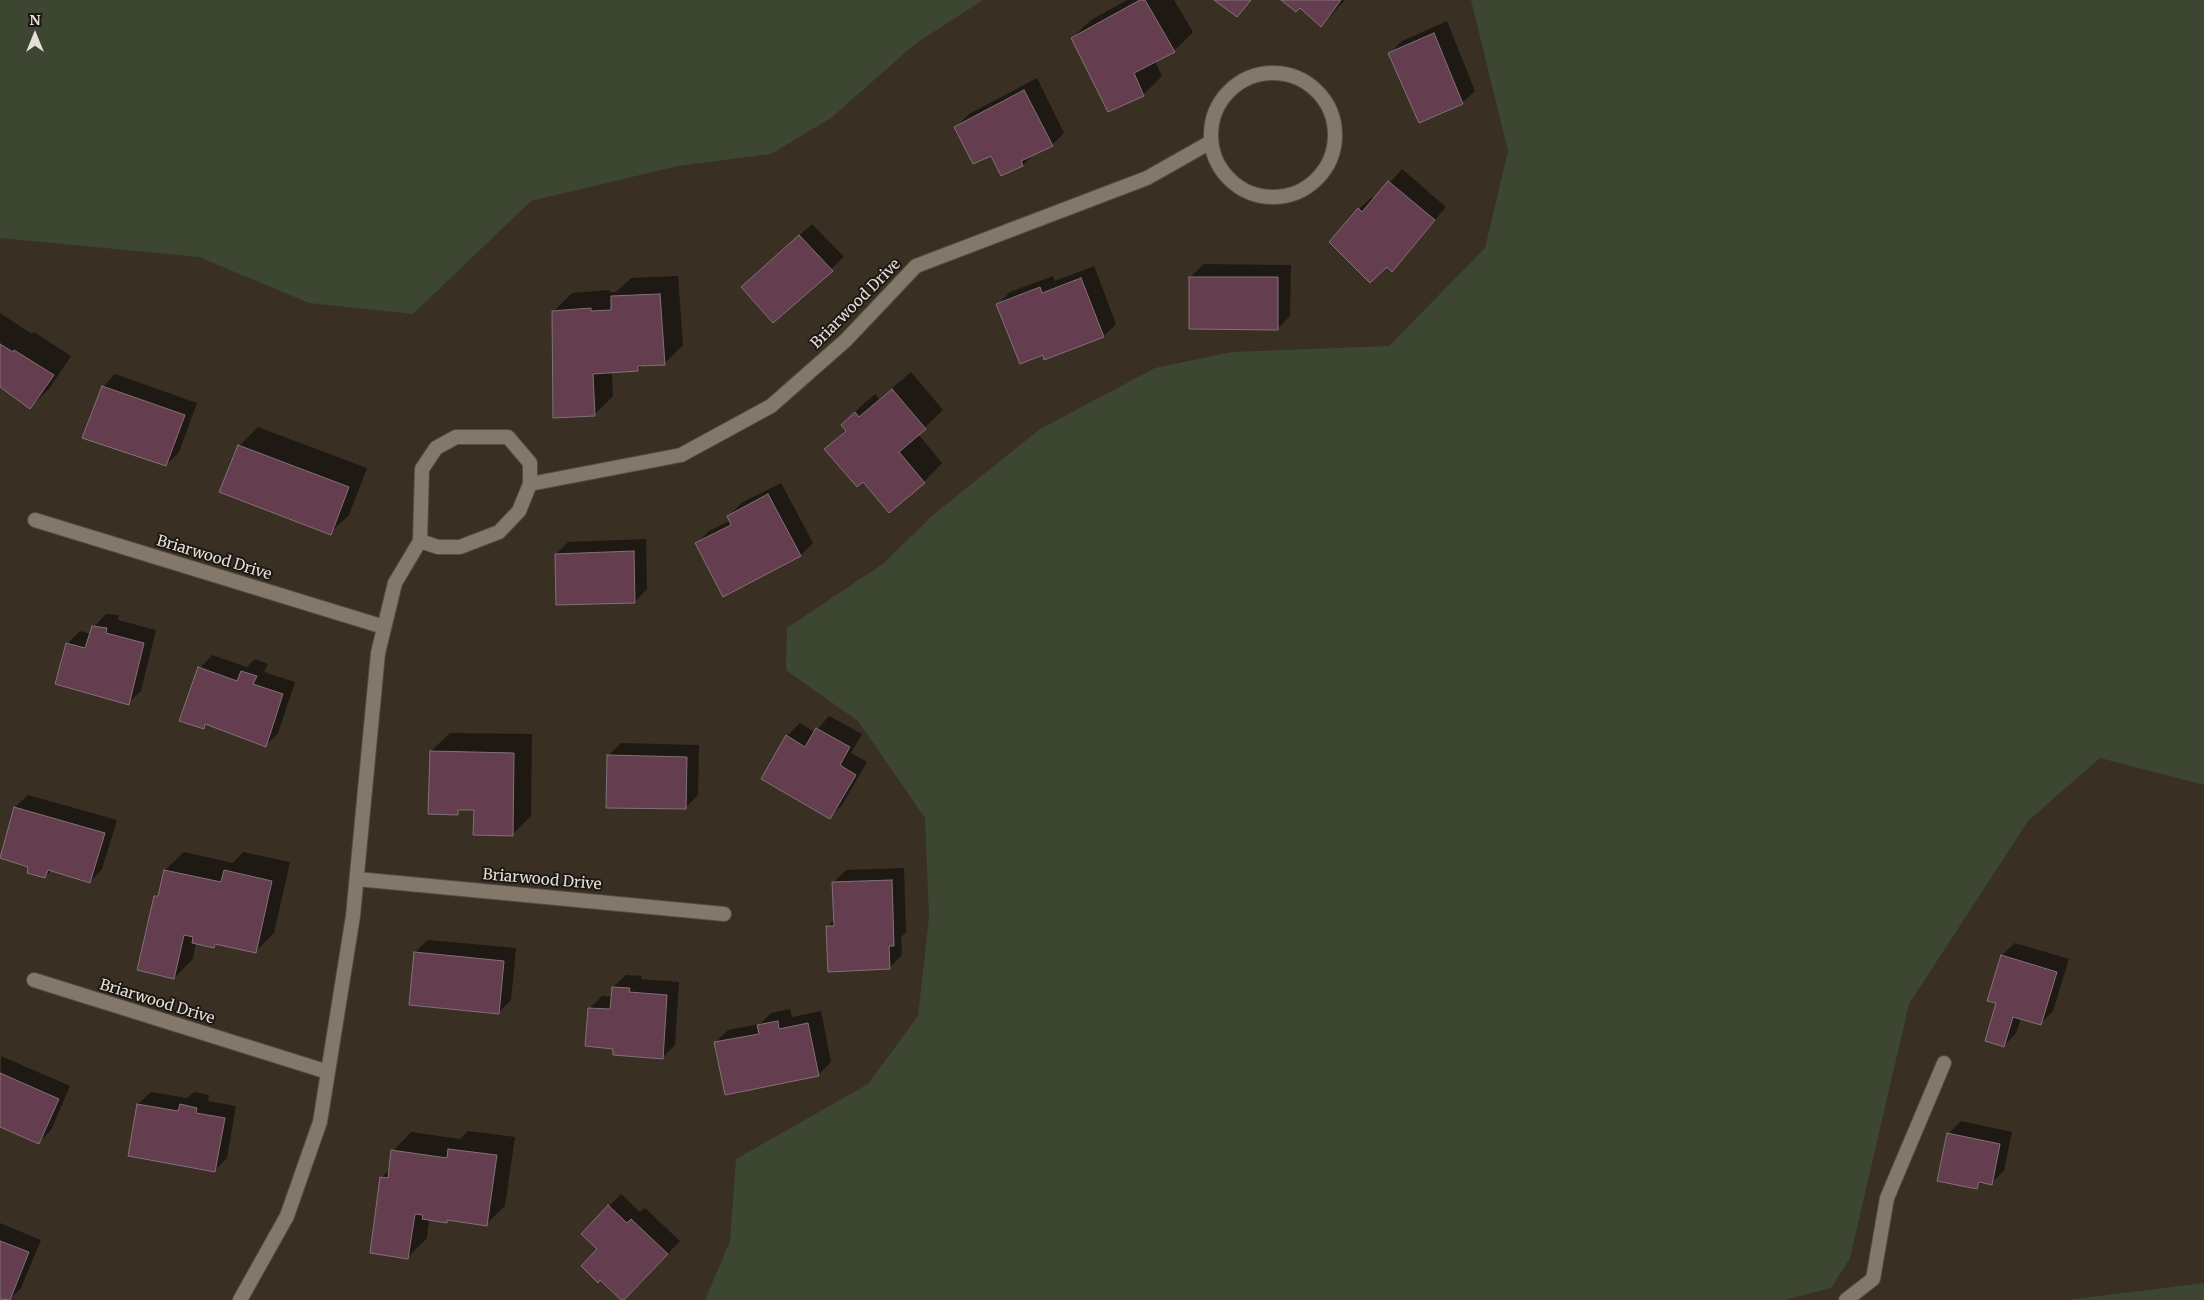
<!DOCTYPE html>
<style>
body{margin:0}
#map{position:relative;width:2204px;height:1300px;overflow:hidden;background:#393023;font-family:Merriweather,serif}
canvas{display:block}
.north{position:absolute;left:10px;top:10px;width:50px;height:50px;-webkit-text-stroke:4px #1d1813;paint-order:stroke;rotate:0deg;font-size:14px;font-weight:700;line-height:20px;text-align:center;color:#e5dfd7}
.north::after{content:'';display:block;margin:auto;width:18px;height:22px;background:#e5dfd7;clip-path:polygon(50% 0,100% 100%,50% 72%,0 100%)}
</style>
<div id="map">
<canvas width="2204" height="1300"></canvas>
<div class="north">N</div>
</div>
<script>
const ctx = document.querySelector('canvas').getContext('2d');
ctx.lineJoin = 'round';
function fillPath(path, color) {
  ctx.fillStyle = color;
  ctx.fill(path, 'evenodd');
}
function shape(rows) {
  const path = new Path2D();
  for (const r of rows) {
    if (r.length === 3) {
      path.moveTo(r[0] + r[2], r[1]);
      path.arc(r[0], r[1], r[2], 0, 2 * Math.PI);
      continue;
    }
    path.moveTo(r[0], r[1]);
    for (let i = 2; i < r.length; i += 2) path.lineTo(r[i], r[i + 1]);
  }
  return path;
}
function stroke(path, color, width, dash) {
  ctx.strokeStyle = color;
  ctx.lineWidth = width;
  ctx.lineCap = dash ? 'butt' : 'round';
  ctx.setLineDash(dash || []);
  ctx.stroke(path);
}
function write(font, color, halo, rows, align = 'center') {
  ctx.font = font + ' Merriweather,serif';
  ctx.lineWidth = 4;
  ctx.setLineDash([]);
  ctx.textBaseline = 'middle';
  ctx.strokeStyle = halo;
  ctx.fillStyle = color;
  for (const [text, x, y, turn = 0] of rows) {
    ctx.save();
    ctx.translate(x, y);
    ctx.rotate((+turn || 0) * Math.PI / 180);
    ctx.textAlign = isNaN(turn) ? turn : align;
    if (halo) ctx.strokeText(text, 0, 0);
    ctx.fillText(text, 0, 0);
    ctx.restore();
  }
}
const green = shape([
 [0,0,983,0,915,44,831,118,771,154,678,166,531,201,413,314,309,303,199,257,0,238],
 [1471,0,2204,0,2204,785,2100,758,2028,821,1909,1004,1850,1258,1831,1288,1785,1300,705,1300,730,1241,736,1159,868,1084,918,1016,929,917,925,818,858,721,786,670,787,628,884,563,934,514,1040,429,1155,368,1232,352,1389,346,1485,248,1508,151],
 [2204,1283,2204,1300,2067,1300]
]);
const shadow = shape([
 [1127,0,1174,0,1193,32,1174,51,1155,61,1162,76,1143,95,1072,38,1091,20],
 [1283,0,1345,0,1321,26,1300,6],
 [1447,21,1475,91,1462,103,1389,54,1402,41],
 [1037,78,1064,133,1052,145,1035,153,1023,165,1001,175,991,155,956,127,969,114],
 [1402,169,1446,207,1392,271,1387,265,1330,242,1359,209,1372,197,1374,200],
 [812,224,844,257,774,322,755,275],
 [1203,264,1291,265,1290,316,1277,329,1191,277],
 [1094,266,1116,324,1104,336,1043,354,998,304,1010,292,1053,276,1055,281],
 [678,276,683,345,664,364,643,365,638,370,612,371,613,396,594,415,553,312,572,293,609,290,610,292,616,292,631,278],
 [0,313,32,334,34,332,71,356,49,389,30,407,2,386,0,389],
 [911,372,943,410,918,434,942,463,924,482,863,480,826,449,846,429,842,425,861,406,875,394,879,399],
 [115,374,197,403,179,452,166,465,103,387],
 [258,427,367,468,349,515,330,533,239,446],
 [781,483,813,543,801,555,724,596,696,544,709,531,731,520,729,516,741,503],
 [646,539,647,589,635,602,556,554,568,542],
 [106,614,119,615,118,620,156,630,141,691,128,703,67,644,80,631,91,634,94,627],
 [212,655,247,667,255,659,268,664,264,672,295,682,278,733,265,746,208,723,203,728,200,668],
 [829,716,862,734,851,753,867,762,842,805,829,818,787,736,800,723,815,732],
 [450,733,532,734,531,816,512,835,475,809,461,809,457,813,431,751],
 [621,743,699,745,698,795,685,808,608,756],
 [28,795,117,820,102,869,90,882,52,870,45,877,30,866,1,857,15,807],
 [184,852,233,863,243,852,290,862,274,933,255,952,217,943,214,947,196,942,193,959,174,978,155,896,160,892,165,870],
 [904,868,906,932,901,937,902,955,889,968,828,926,835,919,833,883,846,870],
 [428,940,516,948,511,1000,498,1013,415,952],
 [2015,943,2069,959,2053,1011,2040,1024,2021,1018,2016,1033,2004,1046,1998,1002,1989,1000,2002,955],
 [626,975,642,976,641,979,679,982,675,1045,662,1058,614,1048,589,1009,602,996,613,997,613,987],
 [790,1009,792,1017,821,1011,831,1062,818,1075,716,1042,728,1030,760,1024,771,1013],
 [1,1056,70,1086,51,1130,39,1142,0,1126],
 [151,1092,187,1098,194,1092,209,1095,208,1101,236,1106,227,1158,215,1170,138,1104],
 [1961,1121,2012,1132,2004,1171,1991,1183,1983,1182,1977,1187,1948,1134],
 [468,1131,515,1137,505,1206,486,1224,449,1219,446,1221,429,1219,427,1238,408,1257,382,1177,390,1169,393,1151,411,1132,460,1139],
 [621,1194,640,1212,645,1208,680,1241,623,1300,600,1279,598,1249,582,1234],
 [0,1223,41,1240,21,1288,9,1300,0,1297]
]);
const building = shape([
 [1140,0,1145,0,1175,52,1134,73,1144,96,1108,112,1071,38,1140,0],
 [1214,0,1251,0,1237,17,1214,0],
 [1281,0,1341,0,1321,27,1300,8,1296,12,1281,0],
 [1434,33,1463,104,1419,123,1388,53,1434,33],
 [1024,90,1053,146,1021,161,1023,166,1001,176,991,156,973,164,954,127,1024,90],
 [1388,181,1435,220,1392,272,1387,267,1370,283,1329,242,1358,208,1362,212,1388,181],
 [799,235,833,271,773,323,741,287,799,235],
 [1189,277,1278,277,1278,330,1189,329,1189,277],
 [1081,278,1104,337,1044,360,1043,355,1020,364,996,304,1040,287,1042,293,1081,278],
 [660,294,665,365,638,366,638,371,593,374,595,416,553,418,552,311,591,308,591,311,611,310,611,296,660,294],
 [0,344,13,352,14,350,54,375,30,409,0,387,0,344],
 [102,386,185,415,166,466,82,438,102,386],
 [892,389,926,429,899,452,925,483,889,513,863,482,857,487,824,449,846,431,841,425,855,412,859,417,892,389],
 [238,445,349,487,331,535,219,492,238,445],
 [768,494,801,556,723,597,695,543,731,525,727,516,768,494],
 [634,551,635,603,556,605,555,554,634,551],
 [92,626,107,628,106,633,144,643,129,705,55,684,66,643,85,648,92,626],
 [198,667,237,681,241,671,257,676,253,684,283,694,266,747,205,724,204,729,179,721,198,667],
 [816,728,850,747,840,765,856,775,830,819,761,779,786,735,805,747,816,728],
 [430,751,514,753,513,836,473,835,474,810,458,810,458,815,428,814,430,751],
 [607,755,687,757,686,809,606,808,607,755],
 [14,807,105,833,90,883,48,870,45,878,27,873,28,867,0,858,14,807],
 [164,870,221,882,224,870,272,881,256,953,215,944,214,948,192,943,193,937,184,935,174,979,137,970,154,896,158,896,164,870],
 [892,880,894,946,889,946,890,969,828,972,826,926,834,926,832,882,892,880],
 [414,952,504,961,499,1014,409,1005,414,952],
 [2001,955,2057,972,2041,1025,2013,1017,2004,1047,1985,1041,1996,1003,1987,1001,2001,955],
 [612,987,630,988,629,992,667,995,663,1059,613,1055,613,1049,585,1046,588,1008,610,1009,612,987],
 [778,1021,779,1029,808,1023,819,1076,725,1095,714,1042,759,1034,757,1025,778,1021],
 [0,1073,59,1099,39,1144,0,1127,0,1073],
 [137,1104,178,1111,180,1104,197,1108,196,1113,225,1118,215,1172,128,1156,137,1104],
 [1947,1133,2000,1144,1992,1185,1979,1182,1977,1189,1937,1181,1947,1133],
 [448,1149,497,1155,487,1226,447,1220,447,1223,422,1219,423,1215,415,1214,408,1259,370,1253,380,1177,388,1178,391,1150,447,1158,448,1149],
 [608,1205,627,1223,631,1219,668,1254,624,1300,621,1300,600,1280,598,1283,581,1266,597,1249,581,1234,608,1205],
 [0,1241,29,1252,10,1300,0,1299,0,1241]
]);
const service = shape([
 [1846,1300,1873,1279,1887,1198,1944,1063]
]);
const minor = shape([
 [1273,135,62],
 [530,484,681,455,771,406,846,340,916,266,1147,178,1209,143],
 [35,520,384,627],
 [357,879,724,914],
 [34,980,328,1072],
 [240,1300,287,1216,320,1122,353,916,378,653,395,583,420,541,422,469,436,448,456,437,508,437,530,463,530,484,519,511,499,532,460,547,438,547,420,541]
]);
const streetNames = [
 ["Briarwood Drive",856,304,-45],
 ["Briarwood Drive",214,558,17],
 ["Briarwood Drive",542,880,5],
 ["Briarwood Drive",157,1002,17]
];
fillPath(green, '#3c4630');
fillPath(shadow, '#0007');
fillPath(building, '#643e4f');
stroke(building, '#837078', 1);
stroke(service, '#534c41', 16);
stroke(minor, '#534c41', 16);
stroke(service, '#83786a', 14);
stroke(minor, '#83786a', 14);
write('15px', '#e5dfd7', '#1d1813', streetNames);
</script>
